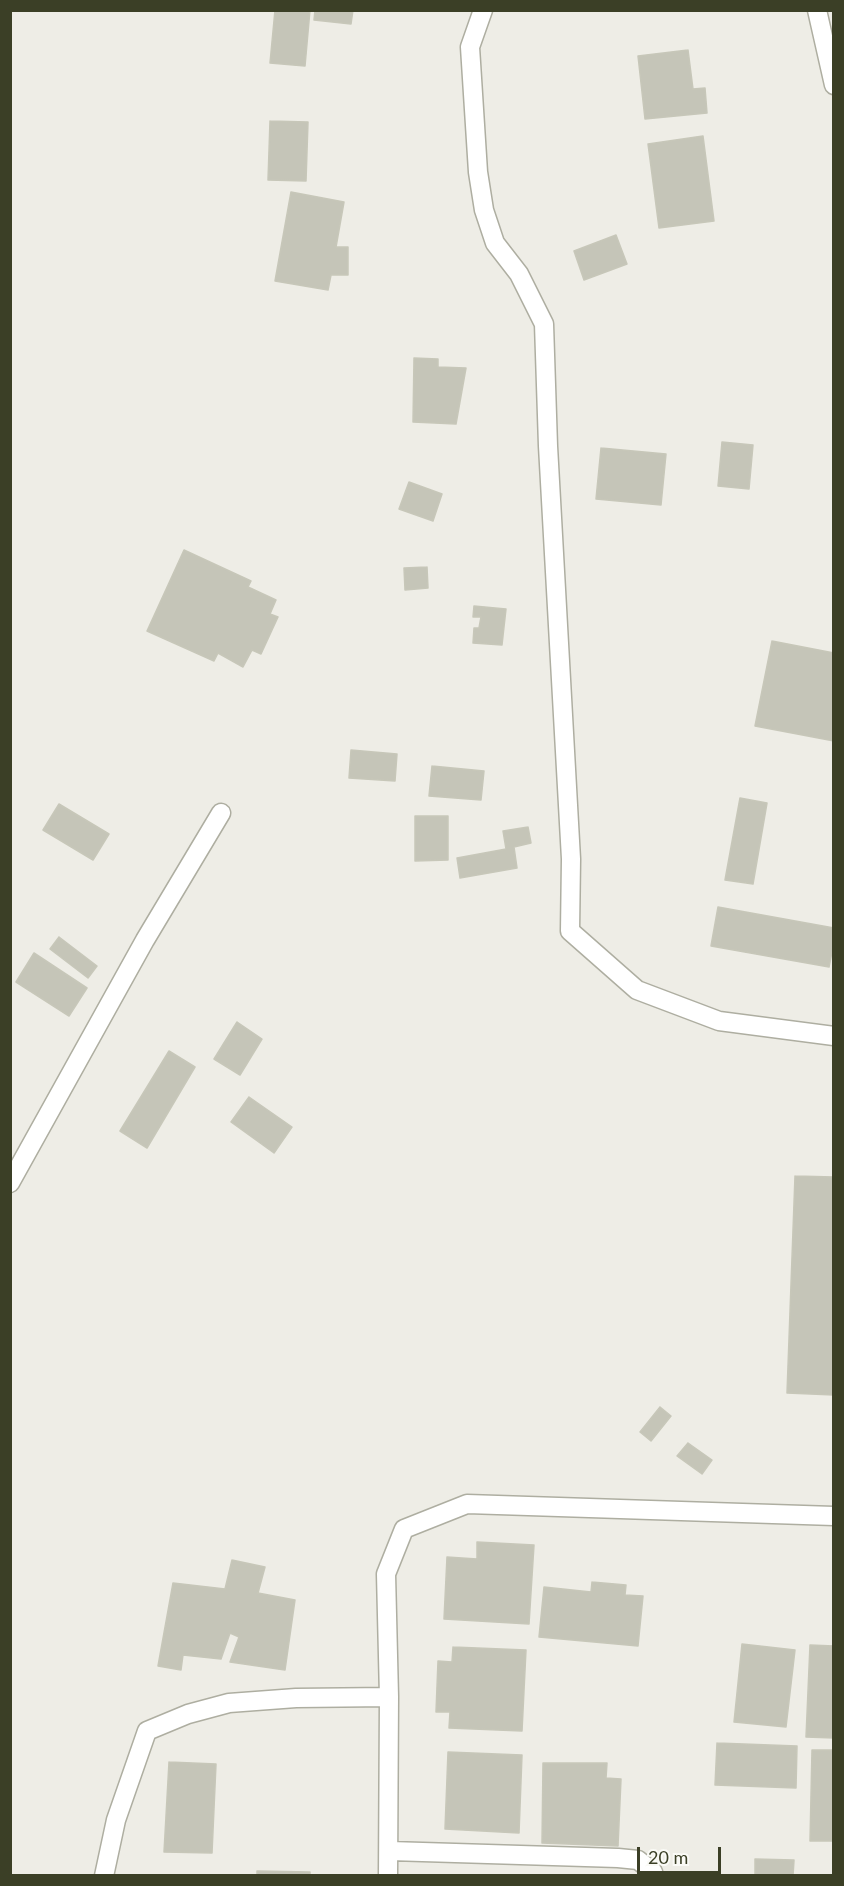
<!DOCTYPE html>
<style>
body{margin:0}
#map{position:relative;width:844px;height:1886px;overflow:hidden;background:#eeede6;font-family:Lato,sans-serif}
canvas{display:block}
.frame{position:absolute;inset:0;border:12px solid #3b3f26;pointer-events:none}
.scale{position:absolute;left:637px;top:1847px;width:84px;height:27px;box-sizing:border-box;border:3px solid #3b3f26;border-top:0;padding-left:8px;font-size:18px;line-height:21px;white-space:nowrap;color:#3b3f26;-webkit-text-stroke:4px #fafaf6;paint-order:stroke}
</style>
<div id="map">
<canvas width="844" height="1886"></canvas>
<div class="frame"></div>
<div class="scale">20 m</div>
</div>
<script>
const ctx = document.querySelector('canvas').getContext('2d');
ctx.lineJoin = 'round';
function fillPath(path, color) {
  ctx.fillStyle = color;
  ctx.fill(path, 'evenodd');
}
function shape(rows) {
  const path = new Path2D();
  for (const r of rows) {
    path.moveTo(r[0], r[1]);
    for (let i = 2; i < r.length; i += 2) path.lineTo(r[i], r[i + 1]);
  }
  return path;
}
function stroke(path, color, width, dash) {
  ctx.strokeStyle = color;
  ctx.lineWidth = width;
  ctx.lineCap = dash ? 'butt' : 'round';
  ctx.setLineDash(dash || []);
  ctx.stroke(path);
}
const building = shape([
 [275,10,310,10,305,66,270,63,275,10],
 [315,10,353,10,351,24,314,20,315,10],
 [688,50,693,89,705,88,707,113,645,119,638,56,688,50],
 [270,121,308,122,306,181,268,180,270,121],
 [703,136,714,221,659,228,648,144,703,136],
 [291,192,344,202,336,247,348,247,348,275,331,275,328,290,275,281,291,192],
 [616,235,627,264,584,280,574,251,616,235],
 [414,358,438,359,438,367,466,368,456,424,413,422,414,358],
 [722,442,753,445,749,489,718,486,722,442],
 [601,448,666,454,661,505,596,499,601,448],
 [409,482,442,494,433,521,399,509,409,482],
 [184,550,251,581,248,587,276,600,270,614,278,617,261,654,252,650,243,667,218,653,214,661,147,631,184,550],
 [427,567,428,588,405,590,404,568,427,567],
 [474,606,506,609,502,645,473,643,474,628,479,628,481,617,473,617,474,606],
 [772,641,834,653,834,741,755,726,772,641],
 [351,750,397,754,395,781,349,778,351,750],
 [432,766,484,771,481,800,429,796,432,766],
 [740,798,767,803,753,884,725,880,740,798],
 [59,804,109,834,93,860,43,830,59,804],
 [415,816,448,816,448,860,415,861,415,816],
 [528,827,531,843,514,847,517,868,460,878,457,858,506,849,503,831,528,827],
 [718,907,834,928,834,942,829,967,711,946,718,907],
 [59,937,97,966,88,978,50,949,59,937],
 [34,953,87,988,69,1016,16,982,34,953],
 [237,1022,262,1039,240,1075,214,1059,237,1022],
 [169,1051,195,1067,147,1148,120,1131,169,1051],
 [249,1097,292,1127,274,1153,231,1122,249,1097],
 [795,1176,834,1177,834,1395,787,1393,795,1176],
 [660,1407,671,1416,651,1441,640,1432,660,1407],
 [688,1443,712,1460,702,1474,677,1456,688,1443],
 [477,1542,534,1545,529,1624,444,1619,447,1557,477,1559,477,1542],
 [232,1560,265,1567,258,1593,295,1600,285,1670,230,1662,239,1637,230,1633,221,1659,183,1655,181,1670,158,1666,173,1583,225,1589,232,1560],
 [592,1582,626,1585,625,1595,643,1596,638,1646,539,1637,544,1587,591,1592,592,1582],
 [742,1644,795,1650,786,1727,734,1722,742,1644],
 [810,1645,834,1646,834,1738,806,1737,810,1645],
 [453,1647,526,1650,522,1731,449,1728,450,1712,436,1712,438,1661,452,1662,453,1647],
 [717,1743,797,1746,796,1788,715,1785,717,1743],
 [812,1750,834,1750,834,1841,810,1841,812,1750],
 [448,1752,522,1755,519,1833,445,1829,448,1752],
 [169,1762,216,1764,212,1853,164,1852,169,1762],
 [543,1763,607,1763,606,1778,621,1779,618,1846,542,1843,543,1763],
 [755,1859,794,1860,793,1876,755,1876,755,1859],
 [257,1871,310,1872,310,1876,257,1876,257,1871]
]);
const minor = shape([
 [483,10,470,47,478,172,484,210,495,243,519,274,544,324,548,446,571,859,570,931,637,990,719,1021,834,1036],
 [817,10,834,85],
 [10,1183,145,940,221,813],
 [390,1851,618,1858,638,1860,653,1872,654,1876],
 [104,1876,116,1820,147,1731,188,1714,229,1703,296,1698,389,1697],
 [388,1876,389,1697,386,1574,404,1529,467,1504,834,1516]
]);
fillPath(building, '#c5c5b8');
stroke(building, '#c7c7b9', 1.5);
stroke(minor, '#aeaea1', 21);
stroke(minor, '#fff', 18);
</script>
